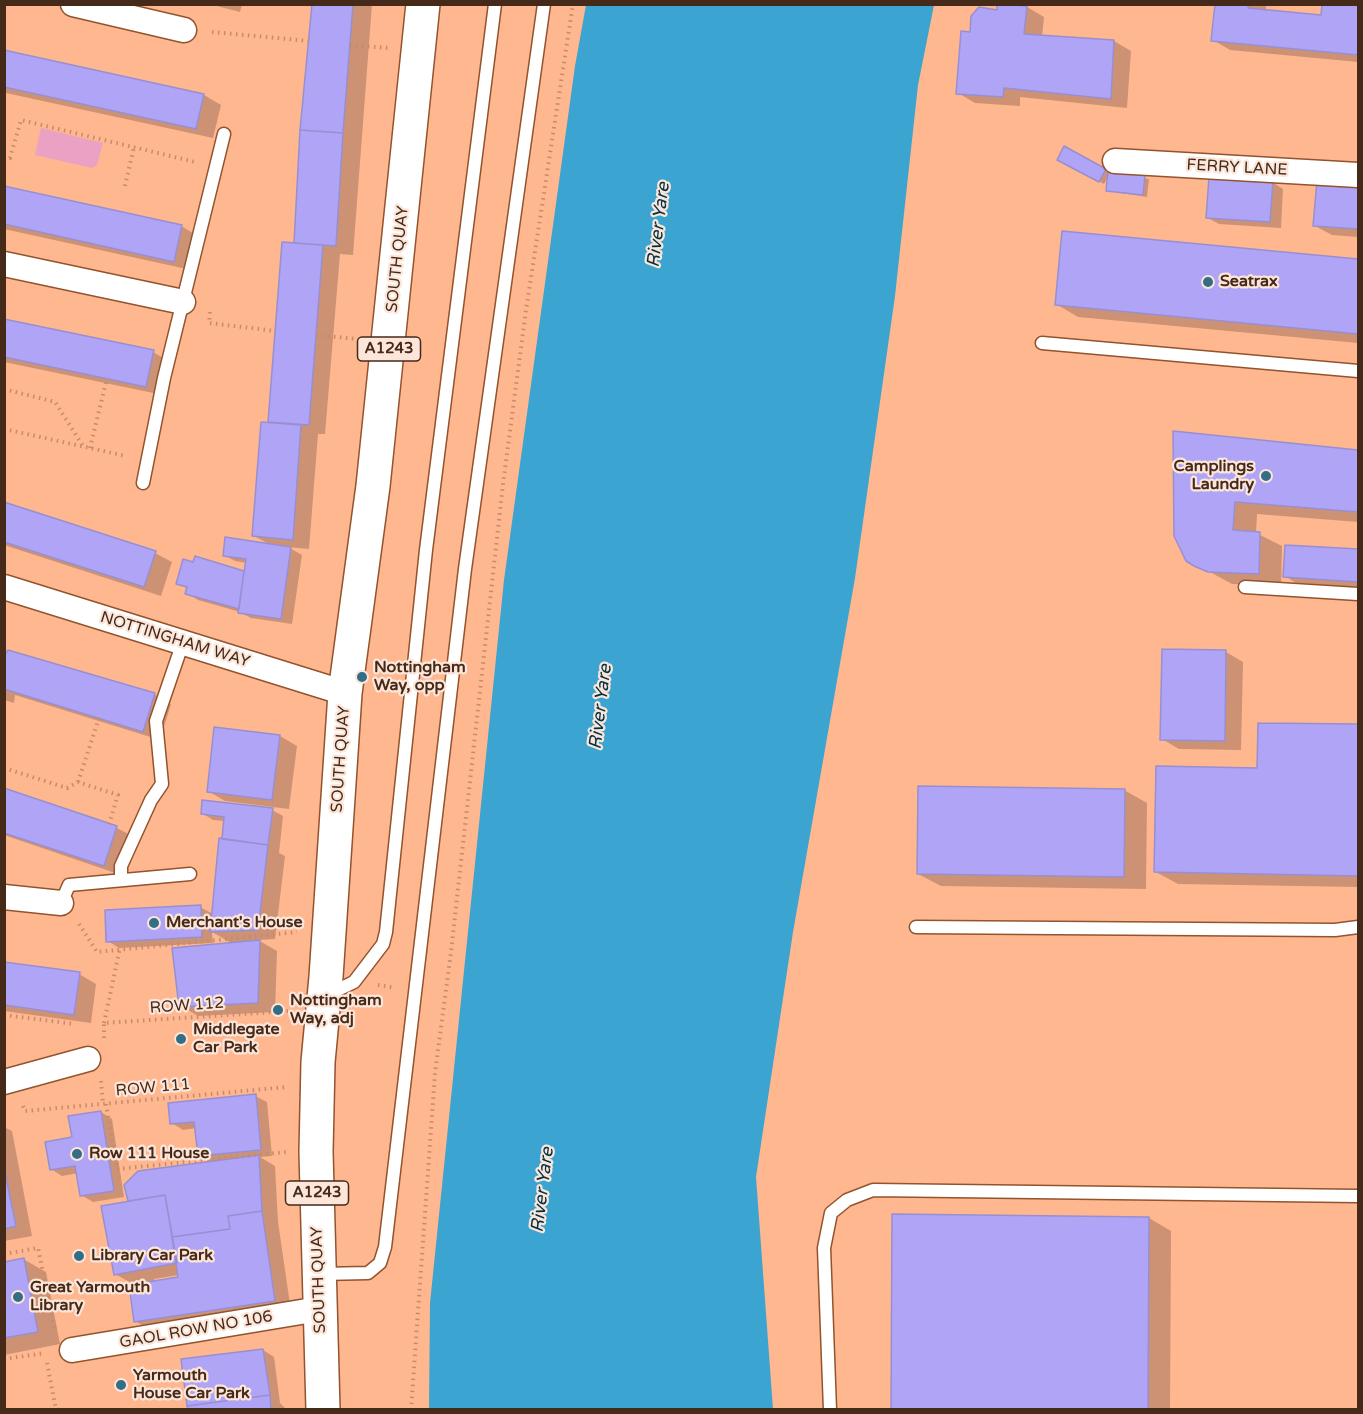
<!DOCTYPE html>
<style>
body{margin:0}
#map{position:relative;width:1363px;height:1414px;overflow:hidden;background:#ffb790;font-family:"Varela Round",sans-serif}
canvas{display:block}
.frame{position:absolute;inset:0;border:6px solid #452919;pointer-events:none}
</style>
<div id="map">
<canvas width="1363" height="1414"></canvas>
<div class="frame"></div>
</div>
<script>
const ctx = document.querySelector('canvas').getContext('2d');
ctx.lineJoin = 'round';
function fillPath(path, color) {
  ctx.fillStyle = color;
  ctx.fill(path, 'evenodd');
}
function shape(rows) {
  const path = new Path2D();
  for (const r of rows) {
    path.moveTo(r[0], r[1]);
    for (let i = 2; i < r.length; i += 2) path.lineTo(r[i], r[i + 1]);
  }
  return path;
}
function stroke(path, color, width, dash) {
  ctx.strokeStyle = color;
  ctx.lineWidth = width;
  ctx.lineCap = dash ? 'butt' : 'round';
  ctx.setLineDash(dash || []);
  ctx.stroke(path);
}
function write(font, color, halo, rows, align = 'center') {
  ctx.font = font + ' "Varela Round",sans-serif';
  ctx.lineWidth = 4.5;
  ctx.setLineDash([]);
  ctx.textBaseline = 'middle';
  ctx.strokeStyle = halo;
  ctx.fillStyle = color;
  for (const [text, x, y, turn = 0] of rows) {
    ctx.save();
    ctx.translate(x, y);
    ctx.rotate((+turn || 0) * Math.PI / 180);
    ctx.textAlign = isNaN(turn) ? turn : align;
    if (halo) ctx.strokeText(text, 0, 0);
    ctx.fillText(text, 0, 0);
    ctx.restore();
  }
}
const green = shape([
 [41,128,103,143,97,165,92,168,35,155]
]);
const water = shape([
 [586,5,934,5,918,85,895,296,855,578,793,932,756,1177,773,1409,429,1409,430,1303,504,580,575,66]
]);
const shadow = shape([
 [209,4,242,4,240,12],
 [314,4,372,4,353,255,340,254,325,434,318,434,309,549,288,547,302,555,292,624,251,618,240,612,198,600,187,593,188,589,178,583,196,558,245,573,247,563,235,561,224,555,271,545,254,536,270,424,284,244,295,245],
 [999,4,1027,7,1044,17,1042,37,1114,41,1131,51,1127,108,1020,97,1020,106,975,103,958,93,971,33,998,11],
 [1216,4,1266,4,1266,11,1322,17,1324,4,1358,4,1358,62,1230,50,1213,40],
 [4,51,204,95,221,105,213,138,6,93],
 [1065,149,1109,173,1149,179,1147,197,1108,191,1110,174,1104,184,1059,159],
 [1272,182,1283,189,1281,228,1219,224,1208,218],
 [1358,185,1358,237,1332,235,1315,226],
 [4,188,181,226,198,236,191,270,4,229],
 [1063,232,1358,260,1358,343,1078,317,1056,304],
 [4,321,153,352,170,362,163,395,4,362],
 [1175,432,1358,452,1358,522,1257,514,1256,533,1282,546,1281,586,1232,584,1188,560],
 [4,504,155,553,172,562,161,596,4,545],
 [1287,546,1358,551,1358,587,1296,583,1285,576],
 [1226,652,1243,662,1241,750,1179,749,1162,739],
 [4,658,154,694,171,704,160,740,15,695,14,703,4,700],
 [1260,724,1358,725,1358,887,1178,884,1156,872,1259,770],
 [216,729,280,736,297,746,289,809,225,801,208,791],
 [4,790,117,828,134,837,121,875,4,835],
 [1124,790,1147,803,1146,889,941,886,918,874],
 [272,810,283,816,279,853,285,856,275,939,258,940,277,951,275,1012,198,1016,181,1006,212,943,119,948,108,941,200,907,213,914,225,821,213,820,202,813],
 [212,932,233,944,213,946],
 [4,963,79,974,96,984,91,1023,4,1011],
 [255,1096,267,1102,272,1156,260,1157,275,1166,278,1222,291,1311,152,1331,135,1321,135,1285,115,1274,129,1202,126,1186,212,1163,199,1155,197,1128,183,1130,172,1123],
 [179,1275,179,1279,155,1282,154,1279],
 [101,1112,112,1119,124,1197,93,1202,81,1195,78,1173,62,1176,51,1169,73,1139],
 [4,1127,12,1131,32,1236,4,1241],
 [1149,1218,1171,1231,1170,1410,892,1410],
 [23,1259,46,1272,60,1344,4,1355,4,1263],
 [263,1350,274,1357,280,1403,287,1410,189,1410]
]);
const building = shape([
 [312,4,353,4,343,133,300,130,312,4],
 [997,4,1027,6,1024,34,1114,40,1111,99,1004,88,1003,97,956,94,961,31,970,32,971,16,979,7,997,10,997,4],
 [1215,4,1249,4,1248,8,1321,15,1322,4,1358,4,1358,55,1211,41,1215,4],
 [4,50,204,94,196,129,4,87,4,50],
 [300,130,343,133,336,246,294,243,300,130],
 [1064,146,1106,169,1099,182,1057,160,1064,146],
 [1108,171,1145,175,1143,195,1106,191,1108,171],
 [1209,177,1273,181,1270,222,1206,218,1209,177],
 [1317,180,1358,183,1358,229,1313,226,1317,180],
 [4,186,182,225,174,262,4,224,4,186],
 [1062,231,1358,259,1358,334,1055,305,1062,231],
 [282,242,323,245,309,425,268,422,282,242],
 [4,319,154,350,146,387,4,357,4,319],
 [261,422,301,425,293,540,252,536,261,422],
 [1173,431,1358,450,1358,512,1235,502,1233,530,1260,532,1259,574,1208,572,1194,566,1186,561,1174,536,1173,431],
 [4,502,156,551,144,587,4,542,4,502],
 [225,537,291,547,281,619,238,613,246,559,223,556,225,537],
 [1285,545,1358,549,1358,582,1283,577,1285,545],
 [195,556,244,571,239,609,185,594,187,587,176,584,183,559,193,562,195,556],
 [1162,649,1226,650,1225,741,1160,740,1162,649],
 [8,650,155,693,143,732,4,689,4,656,8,650],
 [1258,723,1358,724,1358,876,1154,872,1156,766,1257,768,1258,723],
 [214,727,280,735,272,800,207,792,214,727],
 [918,786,1125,789,1124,877,917,874,918,786],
 [4,788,117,826,104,866,4,833,4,788],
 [202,800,273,808,268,845,222,839,224,817,201,814,202,800],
 [219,838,268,845,258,930,210,932,219,838],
 [201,905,202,937,106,942,105,910,201,905],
 [260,940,258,1003,179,1007,172,948,260,940],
 [4,962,80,972,74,1015,4,1005,4,962],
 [256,1094,261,1150,198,1156,194,1122,170,1124,168,1103,256,1094],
 [101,1111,114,1191,80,1196,75,1166,50,1170,45,1142,72,1137,68,1116,101,1111],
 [259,1155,262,1211,228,1216,230,1229,172,1237,165,1195,128,1201,124,1185,138,1171,259,1155],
 [4,1168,16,1226,4,1229,4,1168],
 [165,1195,177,1263,114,1275,101,1206,165,1195],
 [262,1211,275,1301,134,1322,129,1285,178,1277,172,1237,230,1229,228,1216,262,1211],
 [892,1214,1149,1217,1148,1410,891,1410,892,1214],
 [24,1258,38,1332,4,1338,4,1262,24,1258],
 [263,1349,270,1395,187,1406,181,1359,263,1349],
 [270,1395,271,1410,188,1410,187,1406,270,1395]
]);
const path = shape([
 [212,32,309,41],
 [350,45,388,48],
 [4,156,10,158,21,120,195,162],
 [125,186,134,147],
 [210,312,209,323,276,331],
 [316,335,357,339],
 [4,389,55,402,83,446],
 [4,429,126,456],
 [90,448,107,378],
 [4,768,67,788,78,782,118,795,109,824],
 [78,782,99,718],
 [79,924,97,952,297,932],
 [378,985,395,988],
 [4,1015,75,1024],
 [104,1023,120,948],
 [104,1038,104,1023,290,1011],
 [101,1081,103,1104],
 [106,1104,117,1169,286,1152],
 [23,1106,25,1111,287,1087],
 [4,1254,38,1248,55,1330],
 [4,1359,45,1353],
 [47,1363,56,1410],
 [411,1410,435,1073,451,952,503,484,526,310,573,4]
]);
const lane = shape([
 [1042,343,1358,371],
 [143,483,164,378,224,134],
 [1245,587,1358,594],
 [121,880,121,866,151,800,162,784,156,721,183,642],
 [61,903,69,885,190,874],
 [916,927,1335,930,1358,927],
 [329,994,354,982,383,944,386,932,426,550,495,4],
 [320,1274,368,1273,380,1263,385,1247,465,569,544,4],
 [830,1410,824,1248,831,1213,847,1200,873,1190,1358,1196]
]);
const street = shape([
 [73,4,184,30],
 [1115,161,1358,175],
 [4,264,183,302],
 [4,587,345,693],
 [4,897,61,903],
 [4,1082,88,1059],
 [72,1350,319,1309]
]);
const primary = shape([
 [323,1410,316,1152,318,1062,326,977,345,693,373,486,423,4]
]);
const markers = [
 [1208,282,6,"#346d86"],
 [1266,476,6,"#346d86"],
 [362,677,6,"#346d86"],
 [154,923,6,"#346d86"],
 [278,1010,6,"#346d86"],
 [181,1039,6,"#346d86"],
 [77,1154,6,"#346d86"],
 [79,1256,6,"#346d86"],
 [18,1297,6,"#346d86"],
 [121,1385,6,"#346d86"]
];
const shields = [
 [389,349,63],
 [317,1193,63]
];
const shieldNames = [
 ["A1243",389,349],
 ["A1243",317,1193]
];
const streetNames = [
 ["FERRY LANE",1237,168,3],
 ["SOUTH QUAY",398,259,-84],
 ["NOTTINGHAM WAY",175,640,17],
 ["SOUTH QUAY",341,759,-86],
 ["ROW 112",187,1006,-4],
 ["ROW 111",153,1088,-5],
 ["SOUTH QUAY",319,1280,-92],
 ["GAOL ROW NO 106",196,1330,-10]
];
const poiNames = [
 ["Seatrax",1220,282],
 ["Camplings",1254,467,"right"],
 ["Laundry",1254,485,"right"],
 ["Nottingham",374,668],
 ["Way, opp",374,686],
 ["Merchant's House",166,923],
 ["Nottingham",290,1001],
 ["Way, adj",290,1019],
 ["Middlegate",193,1030],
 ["Car Park",193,1048],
 ["Row 111 House",89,1154],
 ["Library Car Park",91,1256],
 ["Great Yarmouth",30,1288],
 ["Library",30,1306],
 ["Yarmouth",133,1376],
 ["House Car Park",133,1394]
];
const waterNames = [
 ["River Yare",659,225,-83],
 ["River Yare",601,707,-83],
 ["River Yare",543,1190,-83]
];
fillPath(green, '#eaa1c4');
fillPath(water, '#3ba4d0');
fillPath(shadow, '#0003');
fillPath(building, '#afa4f5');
stroke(building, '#988fd2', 1.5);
stroke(lane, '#92532d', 15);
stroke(street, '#92532d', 27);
stroke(primary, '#92532d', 36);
stroke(path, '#c58b6b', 4, [1.5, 4.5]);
stroke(lane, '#fff', 12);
stroke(street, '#fff', 24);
stroke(primary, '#fff', 33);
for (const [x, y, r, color] of markers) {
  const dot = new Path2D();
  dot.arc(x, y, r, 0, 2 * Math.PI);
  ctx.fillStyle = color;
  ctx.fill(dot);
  stroke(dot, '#fce5d9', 2);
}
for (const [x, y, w] of shields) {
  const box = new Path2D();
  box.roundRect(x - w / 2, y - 12, w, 24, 4.5);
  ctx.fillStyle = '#fce5d9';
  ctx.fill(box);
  stroke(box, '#452919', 1.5);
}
write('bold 15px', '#452919', null, shieldNames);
write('16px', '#452919', '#fce5d9', streetNames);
write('bold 16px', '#452919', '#fce5d9', poiNames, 'left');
write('italic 18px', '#013143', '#fce5d9', waterNames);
</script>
